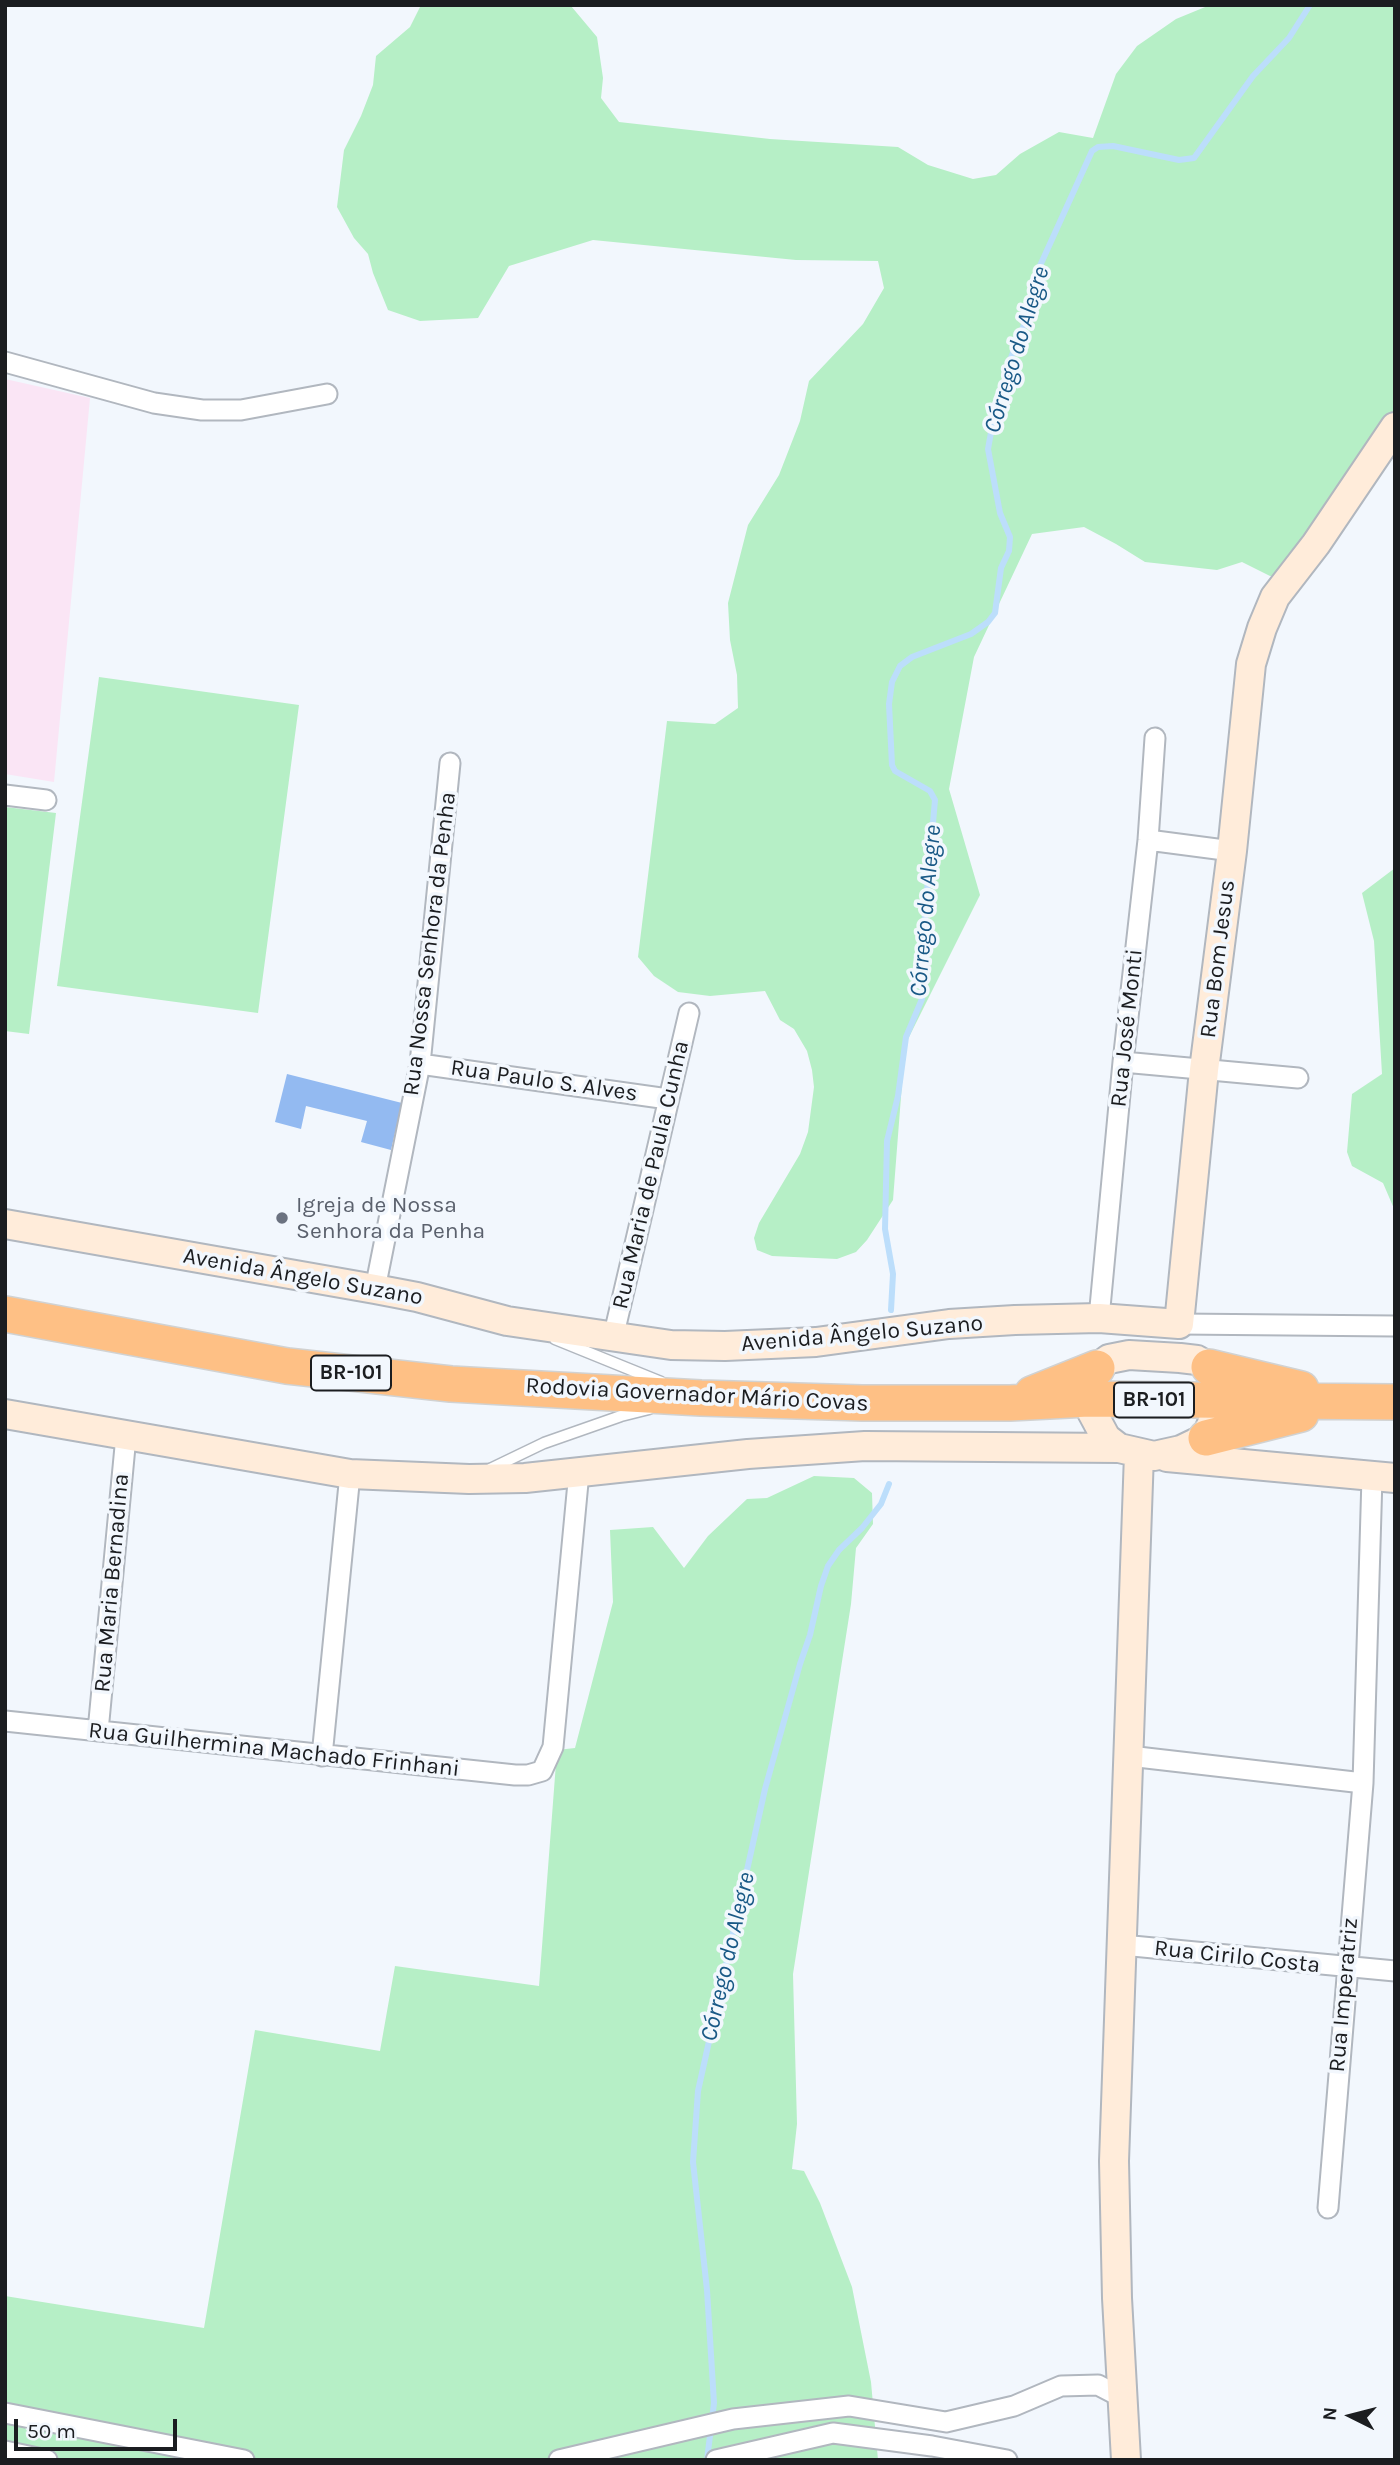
<!DOCTYPE html>
<meta charset="utf-8">
<style>
body{margin:0}
#map{position:relative;width:1400px;height:2465px;overflow:hidden;background:#f2f7fd;font-family:Karla,sans-serif}
canvas{display:block}
.frame{position:absolute;inset:0;border:7px solid #1b1d20;pointer-events:none}
.north{position:absolute;left:1316px;top:2381px;width:70px;height:70px;-webkit-text-stroke:5px #f2f7fd;paint-order:stroke;rotate:276deg;font-size:19px;font-weight:700;line-height:28px;text-align:center;color:#1b1d20}
.north::after{content:'';display:block;margin:auto;width:24px;height:32px;background:#1b1d20;clip-path:polygon(50% 0,100% 100%,50% 72%,0 100%)}
.scale{position:absolute;left:14px;top:2419px;width:163px;height:32px;box-sizing:border-box;border:4px solid #1b1d20;border-top:0;padding-left:9px;font-size:21px;line-height:24px;white-space:nowrap;color:#1b1d20;-webkit-text-stroke:5px #f2f7fd;paint-order:stroke}
</style>
<div id="map">
<canvas width="1400" height="2465"></canvas>
<div class="frame"></div>
<div class="north">N</div>
<div class="scale">50 m</div>
</div>
<script>
const ctx = document.querySelector('canvas').getContext('2d');
ctx.lineJoin = 'round';
function fillPath(path, color) {
  ctx.fillStyle = color;
  ctx.fill(path, 'evenodd');
}
function shape(rows) {
  const path = new Path2D();
  for (const r of rows) {
    path.moveTo(r[0], r[1]);
    for (let i = 2; i < r.length; i += 2) path.lineTo(r[i], r[i + 1]);
  }
  return path;
}
function stroke(path, color, width, dash) {
  ctx.strokeStyle = color;
  ctx.lineWidth = width;
  ctx.lineCap = dash ? 'butt' : 'round';
  ctx.setLineDash(dash || []);
  ctx.stroke(path);
}
function write(font, color, halo, rows, align = 'center') {
  ctx.font = font + ' Karla,sans-serif';
  ctx.lineWidth = 7;
  ctx.setLineDash([]);
  ctx.textBaseline = 'middle';
  ctx.strokeStyle = halo;
  ctx.fillStyle = color;
  for (const [text, x, y, turn = 0] of rows) {
    ctx.save();
    ctx.translate(x, y);
    ctx.rotate((+turn || 0) * Math.PI / 180);
    ctx.textAlign = isNaN(turn) ? turn : align;
    if (halo) ctx.strokeText(text, 0, 0);
    ctx.fillText(text, 0, 0);
    ctx.restore();
  }
}
const industrial = shape([
 [5,379,90,398,54,782,5,774]
]);
const green = shape([
 [421,5,571,6,597,37,603,78,601,98,619,122,770,139,898,147,928,165,973,179,996,175,1020,154,1059,132,1093,138,1116,74,1137,46,1176,19,1210,5,1395,5,1395,415,1298,577,1270,576,1242,562,1217,570,1145,562,1116,544,1084,527,1032,534,974,657,949,789,980,895,905,1045,893,1200,867,1240,856,1252,837,1259,772,1256,757,1250,754,1238,759,1223,800,1154,808,1132,814,1087,812,1070,807,1051,794,1029,780,1020,765,991,710,996,678,992,654,976,638,957,667,721,715,724,738,708,737,675,730,640,728,603,748,525,779,475,800,421,809,381,863,324,884,288,878,261,796,260,593,240,509,266,478,318,420,321,388,310,373,273,368,254,354,238,337,207,344,150,361,116,373,85,376,56,410,27],
 [99,677,299,705,258,1013,57,986],
 [5,807,56,813,29,1034,5,1031],
 [1395,868,1395,1211,1383,1183,1352,1166,1347,1152,1352,1094,1382,1074,1374,941,1362,893],
 [814,1476,854,1478,872,1493,873,1524,856,1548,851,1604,793,1974,797,2124,792,2169,804,2171,820,2203,852,2287,871,2382,878,2460,5,2460,5,2296,204,2328,255,2030,380,2051,395,1966,539,1986,557,1750,575,1748,613,1602,610,1530,653,1527,684,1568,708,1536,747,1499,767,1498]
]);
const stream = shape([
 [891,1310,893,1274,885,1229,887,1141,898,1096,906,1037,922,999,925,914,935,800,930,791,895,771,892,765,889,704,892,682,900,666,912,657,971,634,988,622,995,613,1001,568,1009,551,1010,537,1000,513,988,449,992,427,1010,360,1027,317,1039,268,1092,151,1098,147,1113,146,1179,160,1194,158,1253,76,1289,38,1310,5],
 [707,2460,714,2403,707,2290,693,2162,698,2091,765,1789,800,1664,810,1635,821,1586,828,1566,839,1550,862,1528,881,1504,889,1484]
]);
const building = shape([
 [287,1074,402,1103,391,1150,361,1142,367,1121,306,1106,301,1129,275,1122]
]);
const lane = shape([
 [555,1339,661,1382],
 [490,1469,544,1443,621,1416,649,1409]
]);
const street = shape([
 [5,362,154,403,202,410,241,410,327,394],
 [5,795,46,800],
 [1148,840,1232,851],
 [1123,1062,1298,1078],
 [420,1064,668,1099],
 [375,1289,420,1064,450,763],
 [1099,1318,1123,1062,1148,840,1155,738],
 [1179,1324,1395,1326],
 [613,1338,689,1013],
 [5,1721,515,1775,528,1775,542,1771,553,1747,579,1472],
 [98,1731,126,1436],
 [322,1756,350,1474],
 [1129,1756,1363,1783],
 [1122,1945,1395,1971],
 [1328,2208,1363,1783,1372,1477],
 [5,2413,244,2460],
 [5,2451,47,2460],
 [559,2460,733,2419,849,2406,946,2422,1014,2406,1061,2386,1098,2385,1123,2398],
 [716,2460,833,2433,932,2446,1007,2460]
]);
const secondary = shape([
 [5,1224,375,1289,417,1297,507,1321,671,1345,725,1346,816,1342,949,1324,1015,1320,1099,1318,1179,1324],
 [1179,1324,1204,1070,1232,851,1251,664,1262,628,1275,597,1316,544,1395,427],
 [1129,1355,1180,1358,1197,1360,1209,1367,1219,1382,1221,1401,1206,1438,1181,1450,1154,1456,1119,1448,1106,1438,1092,1412,1088,1399,1089,1383,1097,1368,1109,1359,1129,1355],
 [5,1414,350,1474,469,1479,525,1478,748,1454,865,1446,1119,1448],
 [1167,1457,1395,1478],
 [1126,2460,1117,2298,1114,2161,1139,1454]
]);
const highway = shape([
 [5,1314,287,1366,451,1384,701,1398,862,1403,1010,1403,1088,1399,1395,1402],
 [1209,1367,1301,1389],
 [1032,1394,1097,1368],
 [1206,1438,1301,1414]
]);
const markers = [
 [282,1218,7,"#6b7280"]
];
const shields = [
 [351,1373,80],
 [1154,1400,80]
];
const shieldNames = [
 ["BR-101",351,1373],
 ["BR-101",1154,1400]
];
const streetNames = [
 ["Rua Nossa Senhora da Penha",430,944,-83],
 ["Rua Bom Jesus",1218,959,-83],
 ["Rua José Monti",1127,1028,-84],
 ["Rua Paulo S. Alves",544,1081,8],
 ["Rua Maria de Paula Cunha",651,1175,-77],
 ["Avenida Ângelo Suzano",303,1277,10],
 ["Avenida Ângelo Suzano",862,1334,-5],
 ["Rodovia Governador Mário Covas",697,1395,3],
 ["Rua Maria Bernadina",112,1583,-85],
 ["Rua Guilhermina Machado Frinhani",274,1750,6],
 ["Rua Cirilo Costa",1237,1957,6],
 ["Rua Imperatriz",1344,1995,-85]
];
const worshipNames = [
 ["Igreja de Nossa",296,1205],
 ["Senhora da Penha",296,1231]
];
const waterNames = [
 ["Córrego do Alegre",1017,350,-73],
 ["Córrego do Alegre",926,911,-85],
 ["Córrego do Alegre",728,1957,-77]
];
fillPath(industrial, '#fae5f5');
fillPath(green, '#b6efc6');
stroke(stream, '#bcdefb', 6);
fillPath(building, '#93baf1');
stroke(lane, '#b1b7bf', 13);
stroke(street, '#b1b7bf', 23);
stroke(secondary, '#b1b7bf', 32);
stroke(highway, '#d1d2d2', 38);
stroke(lane, '#fff', 10);
stroke(street, '#fff', 19);
stroke(secondary, '#ffecda', 28);
stroke(highway, '#fec085', 35);
for (const [x, y, r, color] of markers) {
  const dot = new Path2D();
  dot.arc(x, y, r, 0, 2 * Math.PI);
  ctx.fillStyle = color;
  ctx.fill(dot);
  stroke(dot, '#f2f7fd', 2.5);
}
for (const [x, y, w] of shields) {
  const box = new Path2D();
  box.roundRect(x - w / 2, y - 17.5, w, 35, 5);
  ctx.fillStyle = '#f2f7fd';
  ctx.fill(box);
  stroke(box, '#1b1d20', 2);
}
write('bold 21px', '#1b1d20', null, shieldNames);
write('23px', '#1b1d20', '#f2f7fd', streetNames);
write('23px', '#5b616d', '#f2f7fd', worshipNames, 'left');
write('italic 24px', '#195986', '#f2f7fd', waterNames);
</script>
